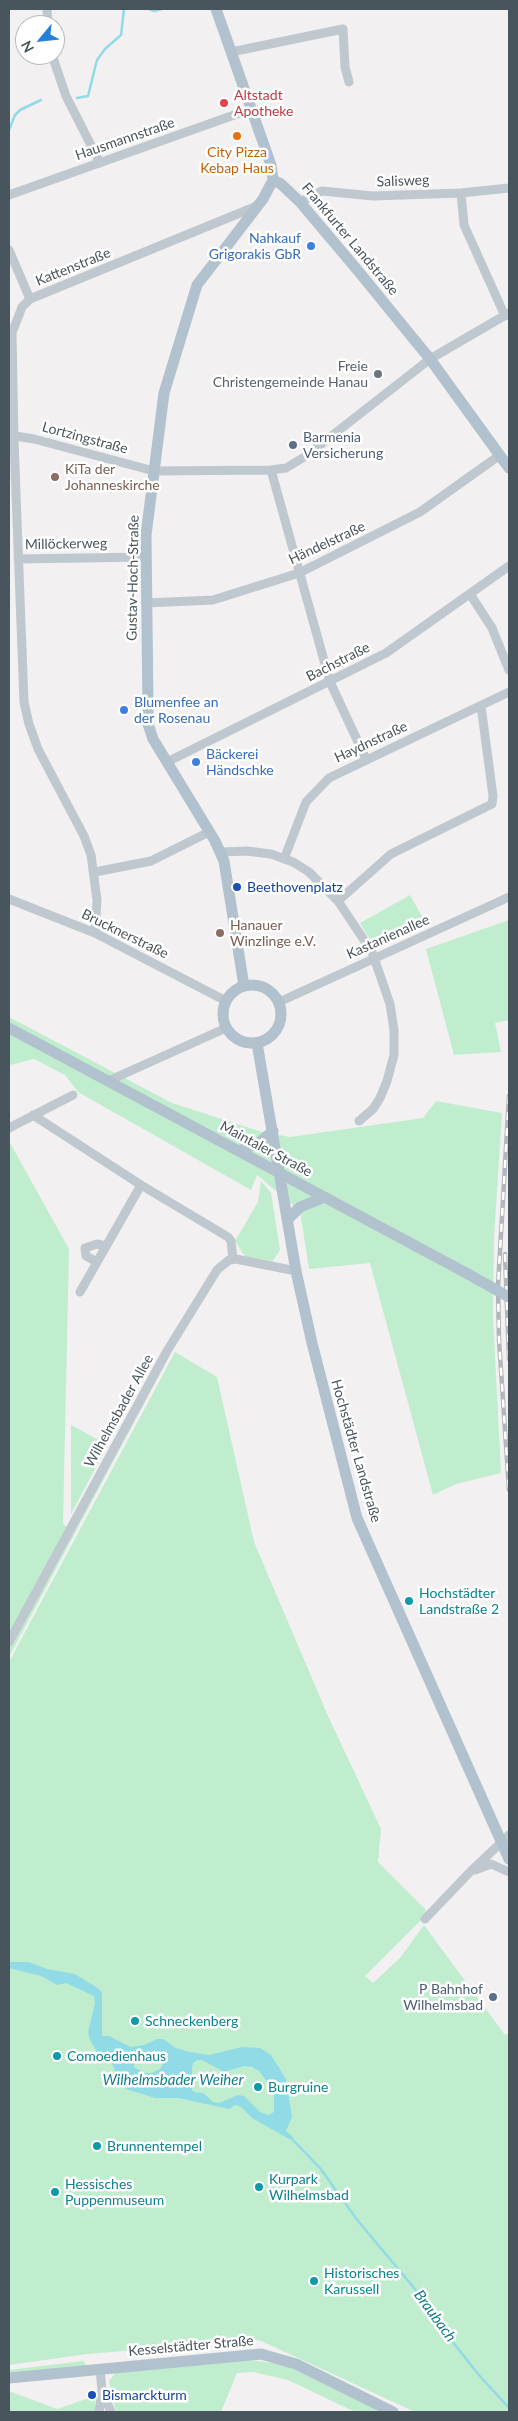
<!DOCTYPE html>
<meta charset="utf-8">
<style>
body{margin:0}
#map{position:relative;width:518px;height:2421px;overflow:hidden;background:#f2f0f0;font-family:Lato,sans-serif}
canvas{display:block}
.frame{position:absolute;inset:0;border:10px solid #49555c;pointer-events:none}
.north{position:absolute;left:15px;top:15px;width:50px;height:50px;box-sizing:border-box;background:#fff;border:1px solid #b6bbbe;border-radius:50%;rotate:242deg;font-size:14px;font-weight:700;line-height:20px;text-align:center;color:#49555c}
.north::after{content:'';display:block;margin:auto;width:18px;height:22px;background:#2480d9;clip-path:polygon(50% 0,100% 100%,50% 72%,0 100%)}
</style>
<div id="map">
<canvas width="518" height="2421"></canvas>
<div class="frame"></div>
<div class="north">N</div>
</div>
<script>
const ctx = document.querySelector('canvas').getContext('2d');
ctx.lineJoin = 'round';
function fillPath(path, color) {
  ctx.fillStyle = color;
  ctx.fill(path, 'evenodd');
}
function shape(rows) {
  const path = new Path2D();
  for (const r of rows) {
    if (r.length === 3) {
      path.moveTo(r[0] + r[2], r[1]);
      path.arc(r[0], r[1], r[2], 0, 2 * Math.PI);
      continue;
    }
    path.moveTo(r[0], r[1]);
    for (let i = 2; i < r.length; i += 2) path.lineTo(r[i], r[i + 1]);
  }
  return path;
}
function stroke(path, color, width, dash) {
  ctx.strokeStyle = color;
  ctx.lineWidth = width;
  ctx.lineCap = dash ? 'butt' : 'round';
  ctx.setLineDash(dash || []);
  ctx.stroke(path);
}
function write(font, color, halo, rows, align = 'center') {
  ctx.font = font + ' Lato,sans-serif';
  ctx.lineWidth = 5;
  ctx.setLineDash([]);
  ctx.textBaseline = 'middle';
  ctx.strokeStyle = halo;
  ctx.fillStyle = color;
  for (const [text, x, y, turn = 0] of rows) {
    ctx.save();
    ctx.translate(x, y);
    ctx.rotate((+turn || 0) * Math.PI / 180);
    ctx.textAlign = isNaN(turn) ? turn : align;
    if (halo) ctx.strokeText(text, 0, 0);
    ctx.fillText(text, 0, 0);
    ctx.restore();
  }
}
const green = shape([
 [410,895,424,920,375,948,360,923],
 [509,920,509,1020,495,1023,501,1052,454,1055,426,949],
 [9,1017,172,1103,262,1132,290,1137,423,1118,436,1101,502,1113,494,1238,493,1316,501,1473,456,1484,433,1495,370,1263,309,1269,300,1211,257,1175,251,1190,78,1092,65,1075,34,1059,10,1065],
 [9,1141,69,1249,63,1523,67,1528,9,1637],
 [261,1181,271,1193,280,1250,273,1261,245,1257,235,1241,258,1202],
 [175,1352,217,1377,254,1542,328,1716,381,1829,378,1862,426,1910,422,1919,365,1976,373,1983,400,1958,424,1925,505,2035,509,2033,509,2412,415,2412,259,2340,87,2354,9,2365,9,1662],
 [161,1365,164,1366,9,1657,9,1647],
 [71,1425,108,1445,71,1514],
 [251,2360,286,2365,383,2412,355,2412,288,2380,253,2372,237,2373,221,2412,116,2412,109,2381,116,2372],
 [83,2361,87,2366,9,2375,9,2370],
 [9,2391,57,2409,95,2396,95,2412,9,2412]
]);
const water = shape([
 [9,1962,29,1962,47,1969,75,1974,99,1989,102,1993,102,2036,109,2036,131,2047,144,2045,157,2039,163,2039,176,2048,189,2052,209,2055,242,2047,260,2048,271,2055,286,2079,292,2117,286,2131,293,2137,289,2139,252,2118,241,2107,235,2105,229,2109,178,2098,155,2098,126,2089,119,2081,111,2061,97,2052,90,2040,88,2032,95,2003,94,1996,66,1983,57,1985,41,1976,9,1968],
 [155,2051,159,2053,164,2061,160,2069,151,2073,145,2073,134,2067,135,2060],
 [197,2060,202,2060,224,2072,244,2066,252,2067,259,2071,274,2091,274,2112,268,2115,260,2112,244,2096,238,2095,219,2103,213,2102,203,2093,194,2092,192,2090,192,2069,193,2063]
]);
const stream = shape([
 [149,9,154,11,162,9],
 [77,98,88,96,97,60,105,49,121,35,124,9],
 [9,130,15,115,20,110,41,100],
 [289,2136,320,2168,358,2221,415,2289,440,2326,478,2374,509,2408]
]);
const minor = shape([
 [47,9,48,25],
 [231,52,343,29,345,67,349,82],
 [52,55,66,96,100,163],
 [461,193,464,225,505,316],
 [9,195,251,109],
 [300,202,322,191,373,196,461,193,509,188],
 [9,250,30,299],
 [9,435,34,439,154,471,271,470,286,468,306,456,430,359,509,313],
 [271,470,330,682,366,759],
 [18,559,145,557],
 [470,594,492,628,509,670],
 [146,603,213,600,299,573,420,512,500,455],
 [167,762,386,653,509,566],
 [221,852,247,851,271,854,293,862,309,872,338,901,372,952,390,1004,394,1030,394,1055,387,1081,380,1098,373,1109,359,1121],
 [284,859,306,802,329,778,509,692],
 [95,872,151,861,209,832],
 [9,899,95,933,226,1001],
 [338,901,391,854,492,804,493,796,481,706],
 [95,933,97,900,91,855,84,836,38,749,29,724,24,702,14,441,12,333,22,307,30,299,257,206],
 [279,1002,509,897],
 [108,1081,226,1028],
 [33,1115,141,1185,228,1237,231,1241,233,1259],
 [9,1128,73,1095],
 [97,1262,86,1256,85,1248,97,1244,106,1246],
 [80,1292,141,1185],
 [9,1642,167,1351,217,1270,229,1260,236,1259,296,1271],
 [475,1870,491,1864,509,1872],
 [425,1919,470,1872,509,1835],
 [100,2369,102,2390,111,2412],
 [99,2412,102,2390]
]);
const major = shape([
 [216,9,271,165,273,180,263,199,197,285,164,393,146,535,148,708,148,724,153,739,215,841,224,861,244,986],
 [273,180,281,184,300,202,359,272,430,359,509,468],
 [252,1014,29],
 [9,1028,468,1274],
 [257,1043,296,1271,312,1343,357,1518,509,1859],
 [239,1151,260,1142,273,1131],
 [288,1219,300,1207,325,1197],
 [9,2378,261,2354,296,2364,393,2412]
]);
const rail = shape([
 [509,1096,498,1286,499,1340,509,1490],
 [505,1254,509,1359]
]);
const majorBridge = shape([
 [468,1274,509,1297]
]);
const markers = [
 [224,103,5,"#e0444e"],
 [237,136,5,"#e8710a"],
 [311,246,5,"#3f7fe0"],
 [378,374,5,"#6b7280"],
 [293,445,5,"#5c6f8a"],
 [55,477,5,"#8d6e63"],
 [124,710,5,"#3f7fe0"],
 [196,762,5,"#3f7fe0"],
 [237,887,5,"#1a4fb4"],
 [220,933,5,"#8d6e63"],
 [409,1601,5,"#0f9aa8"],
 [493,1997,5,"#5c6f8a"],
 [135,2021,5,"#0f9aa8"],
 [57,2056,5,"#0f9aa8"],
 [258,2087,5,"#0f9aa8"],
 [97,2146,5,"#0f9aa8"],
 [259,2187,5,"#0f9aa8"],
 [55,2192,5,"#0f9aa8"],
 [314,2281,5,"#0f9aa8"],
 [92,2395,5,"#1a4fb4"]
];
const healthNames = [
 ["Altstadt",234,95],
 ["Apotheke",234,111]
];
const streetNames = [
 ["Hausmannstraße",125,139,-19],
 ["Salisweg",403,181,-2],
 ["Frankfurter Landstraße",350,239,50],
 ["Kattenstraße",73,267,-22],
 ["Lortzingstraße",85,438,15],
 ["Händelstraße",327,543,-25],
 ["Millöckerweg",66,544,-1],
 ["Gustav-Hoch-Straße",133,578,-89],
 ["Bachstraße",338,662,-27],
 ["Haydnstraße",371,742,-25],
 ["Brucknerstraße",125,934,26],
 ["Kastanienallee",388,937,-24],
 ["Maintaler Straße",266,1149,28],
 ["Wilhelmsbader Allee",119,1411,-61],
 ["Hochstädter Landstraße",356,1451,74],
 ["Kesselstädter Straße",191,2346,-5]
];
const foodNames = [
 ["City Pizza",237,152],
 ["Kebap Haus",237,168]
];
const shopNames = [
 ["Nahkauf",301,238,"right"],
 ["Grigorakis GbR",301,254,"right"],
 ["Blumenfee an",134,702],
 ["der Rosenau",134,718],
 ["Bäckerei",206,754],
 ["Händschke",206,770]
];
const worshipNames = [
 ["Freie",368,366],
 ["Christengemeinde Hanau",368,382]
];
const serviceNames = [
 ["Barmenia",303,437],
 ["Versicherung",303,453],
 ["P Bahnhof",483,1989,"right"],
 ["Wilhelmsbad",483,2005,"right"]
];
const educationNames = [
 ["KiTa der",65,469],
 ["Johanneskirche",65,485],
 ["Hanauer",230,925],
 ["Winzlinge e.V.",230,941]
];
const transitNames = [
 ["Beethovenplatz",247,887],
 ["Bismarckturm",102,2395]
];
const cultureNames = [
 ["Hochstädter",419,1593],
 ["Landstraße 2",419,1609],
 ["Schneckenberg",145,2021],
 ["Comoedienhaus",67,2056],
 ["Burgruine",268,2087],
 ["Brunnentempel",107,2146],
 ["Kurpark",269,2179],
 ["Wilhelmsbad",269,2195],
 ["Hessisches",65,2184],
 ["Puppenmuseum",65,2200],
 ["Historisches",324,2273],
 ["Karussell",324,2289]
];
const waterNames = [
 ["Wilhelmsbader Weiher",173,2080],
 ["Braubach",435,2316,54]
];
fillPath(green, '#c1edcf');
fillPath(water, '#91dbe7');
stroke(stream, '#91dbe7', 2.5);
stroke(minor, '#bfc8ce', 9);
stroke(major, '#b1c1cd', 11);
stroke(rail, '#b3b6ba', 4.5);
stroke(rail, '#fff', 2.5, [8]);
stroke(majorBridge, '#b1c1cd', 11);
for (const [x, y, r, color] of markers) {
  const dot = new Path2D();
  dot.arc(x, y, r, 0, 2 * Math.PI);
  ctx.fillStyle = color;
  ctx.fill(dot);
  stroke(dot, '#fff', 2);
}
write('14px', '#be3a42', '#fff', healthNames, 'left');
write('14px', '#49555c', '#fff', streetNames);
write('14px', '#c56008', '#fff', foodNames);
write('14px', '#366cbe', '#fff', shopNames, 'left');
write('14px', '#5b616d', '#fff', worshipNames, 'right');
write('14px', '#4e5e75', '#fff', serviceNames, 'left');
write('14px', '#785e54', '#fff', educationNames, 'left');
write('14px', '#164399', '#fff', transitNames, 'left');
write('14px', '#0d838f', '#fff', cultureNames, 'left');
write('italic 15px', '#147d8e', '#fff', waterNames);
</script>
